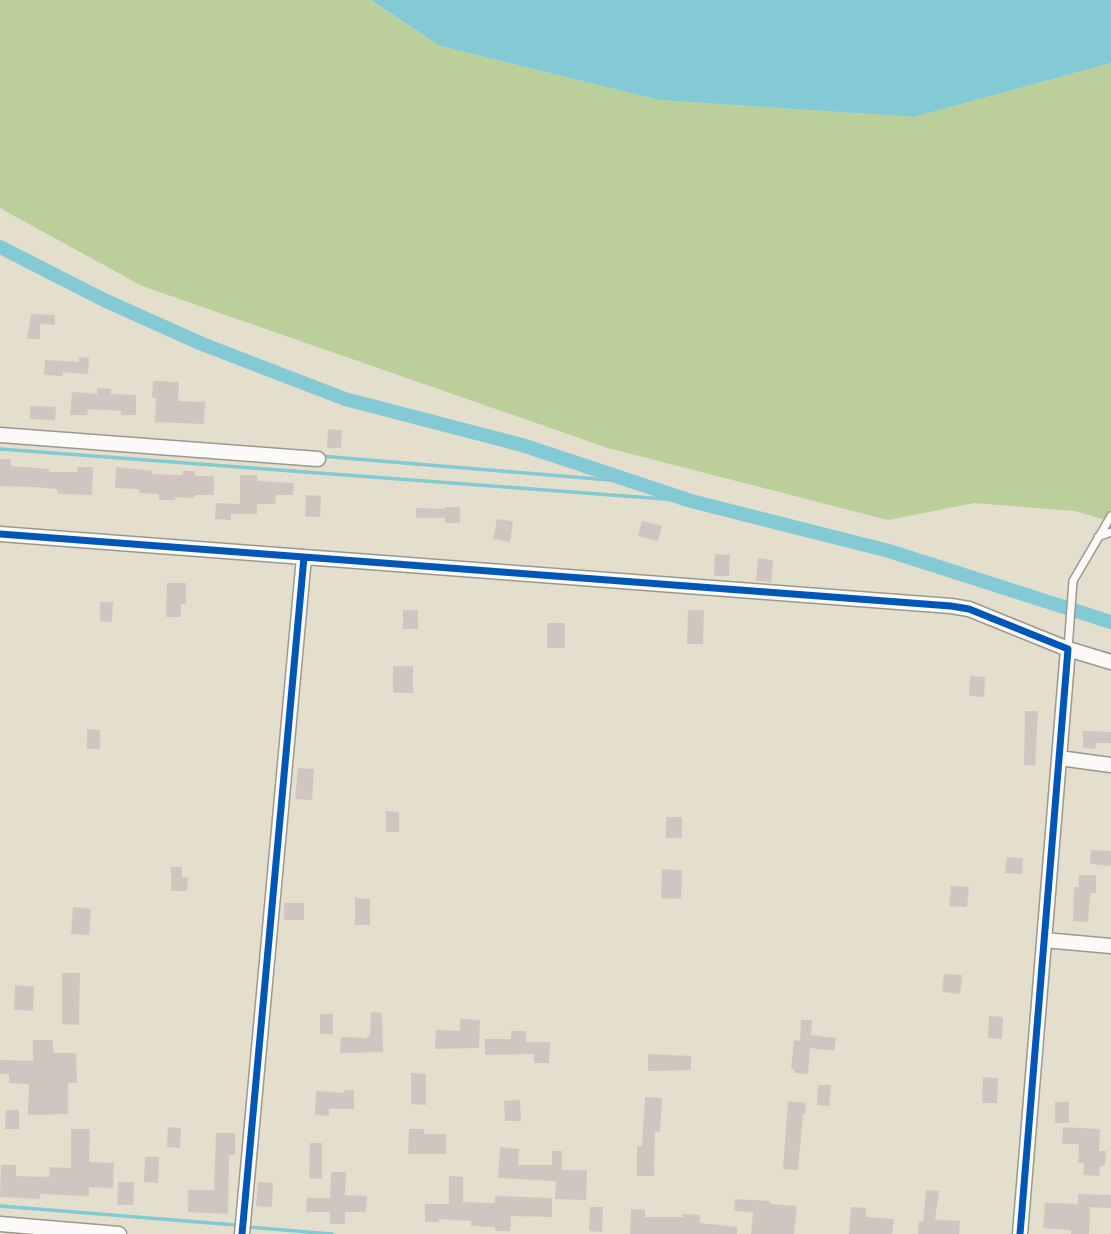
<!DOCTYPE html>
<style>
body{margin:0}
canvas{display:block;background:#e4decd}
</style>
<canvas width="1111" height="1234"></canvas>
<script>
const ctx = document.querySelector('canvas').getContext('2d');
ctx.lineJoin = 'round';
function fillPath(path, color) {
  ctx.fillStyle = color;
  ctx.fill(path, 'evenodd');
}
function shape(rows) {
  const path = new Path2D();
  for (const r of rows) {
    path.moveTo(r[0], r[1]);
    for (let i = 2; i < r.length; i += 2) path.lineTo(r[i], r[i + 1]);
  }
  return path;
}
function stroke(path, color, width, dash) {
  ctx.strokeStyle = color;
  ctx.lineWidth = width;
  ctx.lineCap = dash ? 'butt' : 'round';
  ctx.setLineDash(dash || []);
  ctx.stroke(path);
}
const green = shape([
 [0,0,369,0,440,46,659,100,914,117,1111,63,1111,522,1075,511,974,503,888,520,608,448,142,286,0,208]
]);
const water = shape([
 [370,0,1111,0,1111,63,914,117,659,100,440,46]
]);
const stream = shape([
 [0,449,691,501],
 [320,456,634,482],
 [0,1206,236,1225],
 [248,1227,332,1234]
]);
const canal = shape([
 [0,247,104,300,202,344,345,399,522,445,691,501,889,551,1111,622]
]);
const building = shape([
 [31,314,55,315,55,325,40,324,40,339,27,339],
 [79,357,89,358,88,374,63,372,62,376,44,375,45,360,79,362],
 [153,381,179,382,178,401,205,402,204,424,155,422,156,398,152,398],
 [97,388,111,389,111,394,136,395,136,415,121,415,121,411,88,409,87,415,70,415,72,392,97,394],
 [30,406,56,407,55,420,30,419],
 [328,429,342,430,341,448,327,448],
 [0,459,11,459,11,466,49,469,49,472,77,472,77,467,93,467,92,495,60,494,57,492,57,489,36,487,0,486],
 [116,467,153,471,152,474,183,475,183,471,195,471,195,476,214,476,214,495,195,495,194,498,175,497,175,500,159,500,159,494,139,493,139,489,115,488],
 [240,475,257,475,257,481,294,483,293,495,276,495,275,504,257,504,257,514,231,514,231,520,215,519,216,503,240,504],
 [306,495,321,496,320,517,305,517],
 [445,507,460,507,460,523,445,523,445,518,416,518,416,508,445,509],
 [497,519,513,521,510,542,493,539],
 [642,521,662,526,658,541,638,536],
 [715,554,730,555,729,576,714,576],
 [758,558,773,560,771,582,756,581],
 [167,583,186,583,186,604,181,604,181,617,166,617],
 [100,602,113,602,112,622,100,621],
 [403,610,418,610,418,629,403,629],
 [688,610,704,610,703,644,687,644],
 [547,623,565,623,565,648,547,648],
 [393,666,413,666,413,693,393,693],
 [970,676,985,677,984,697,969,696],
 [1025,711,1038,711,1035,766,1024,765],
 [87,729,100,730,100,749,87,749],
 [1083,731,1111,732,1111,743,1096,743,1095,749,1083,748],
 [298,768,314,769,312,800,295,799],
 [386,811,399,812,399,832,386,832],
 [666,817,682,817,682,838,666,838],
 [1091,850,1111,851,1111,866,1090,864],
 [1007,857,1023,858,1022,874,1005,873],
 [171,867,182,867,182,877,188,877,187,891,171,891],
 [662,869,682,870,681,899,661,898],
 [1079,875,1096,875,1096,893,1090,893,1088,922,1073,921,1074,887,1079,887],
 [951,886,969,887,967,907,949,906],
 [355,898,370,899,370,925,355,925],
 [284,903,304,903,304,920,284,920],
 [73,907,91,909,89,935,71,934],
 [62,973,80,973,79,1025,62,1024],
 [944,974,962,975,960,994,942,992],
 [15,985,34,987,33,1011,14,1010],
 [371,1012,382,1013,383,1052,340,1053,341,1037,367,1038,367,1036,370,1036],
 [320,1014,333,1014,333,1034,320,1034],
 [989,1016,1003,1017,1002,1039,988,1038],
 [460,1019,480,1020,479,1048,435,1049,436,1030,460,1031],
 [801,1020,812,1020,811,1035,836,1038,834,1051,810,1048,808,1074,794,1073,794,1069,791,1069,794,1040,800,1041],
 [511,1031,526,1031,526,1042,550,1042,549,1063,534,1063,534,1054,485,1055,485,1039,511,1039],
 [33,1040,53,1040,53,1053,76,1053,77,1083,68,1083,68,1114,28,1115,29,1084,9,1083,9,1074,0,1074,0,1060,33,1061],
 [648,1054,691,1056,691,1070,648,1071],
 [411,1073,426,1074,426,1105,411,1104],
 [983,1077,998,1078,997,1103,982,1103],
 [818,1085,831,1085,829,1106,817,1105],
 [344,1090,354,1090,354,1109,329,1109,329,1116,315,1115,316,1091,344,1093],
 [645,1097,662,1098,660,1132,655,1131,654,1176,637,1176,637,1146,642,1146],
 [520,1100,521,1121,505,1121,504,1101],
 [788,1101,806,1103,805,1114,803,1114,798,1170,783,1169],
 [1055,1102,1069,1102,1069,1123,1055,1123],
 [6,1110,19,1110,19,1129,5,1129],
 [168,1127,181,1128,180,1148,167,1147],
 [1063,1127,1100,1129,1099,1151,1106,1151,1105,1166,1100,1166,1099,1176,1083,1175,1084,1163,1078,1163,1079,1144,1062,1144],
 [71,1129,90,1129,89,1162,114,1163,113,1188,89,1187,89,1196,40,1194,40,1199,0,1197,1,1165,16,1165,16,1176,49,1177,50,1167,71,1168],
 [409,1129,424,1129,424,1134,446,1134,446,1154,408,1154],
 [216,1133,235,1133,235,1155,229,1155,228,1214,188,1212,188,1190,214,1190],
 [310,1143,322,1143,322,1179,309,1178],
 [500,1147,519,1149,518,1165,552,1165,552,1151,562,1151,562,1170,587,1170,586,1200,555,1199,556,1181,498,1178],
 [145,1157,159,1157,158,1183,144,1182],
 [331,1172,346,1172,345,1195,367,1196,366,1212,345,1212,345,1224,330,1224,330,1212,306,1212,307,1198,330,1198],
 [449,1176,463,1177,463,1202,495,1203,495,1196,552,1198,552,1217,511,1216,510,1231,495,1231,495,1227,471,1226,471,1221,439,1219,439,1222,425,1222,425,1204,449,1204],
 [118,1182,134,1182,133,1205,117,1205],
 [258,1182,273,1183,272,1207,256,1206],
 [926,1190,939,1191,935,1220,960,1221,959,1234,918,1234,919,1221,923,1222],
 [1078,1194,1111,1195,1111,1208,1090,1207,1089,1234,1071,1234,1071,1230,1043,1228,1045,1203,1078,1204],
 [735,1199,770,1201,770,1204,797,1206,794,1234,751,1234,753,1212,734,1211],
 [590,1207,603,1207,602,1232,589,1231],
 [851,1207,866,1208,866,1217,894,1219,892,1234,849,1234],
 [631,1209,645,1210,645,1217,683,1217,683,1214,700,1215,700,1223,737,1227,737,1234,630,1234]
]);
const service = shape([
 [1098,537,1111,532],
 [1068,649,1073,581,1111,516]
]);
const minor = shape([
 [0,435,318,459],
 [0,534,951,606,969,609,1068,649,1020,1234],
 [1068,649,1111,662],
 [1059,758,1111,765],
 [1044,940,1111,946],
 [0,1224,119,1234],
 [242,1234,304,557]
]);
const cycleway = shape([
 [0,534,951,606,969,609,1068,649,1020,1234],
 [242,1234,304,557]
]);
fillPath(green, '#bacf99');
fillPath(water, '#83cad5');
stroke(stream, '#83cad5', 3.5);
stroke(canal, '#83cad5', 14);
fillPath(building, '#d0c5c1');
stroke(service, '#9b988f', 10);
stroke(minor, '#9b988f', 17);
stroke(service, '#fbfaf8', 7);
stroke(minor, '#fbfaf8', 14);
stroke(cycleway, '#0057b8', 7);
</script>
